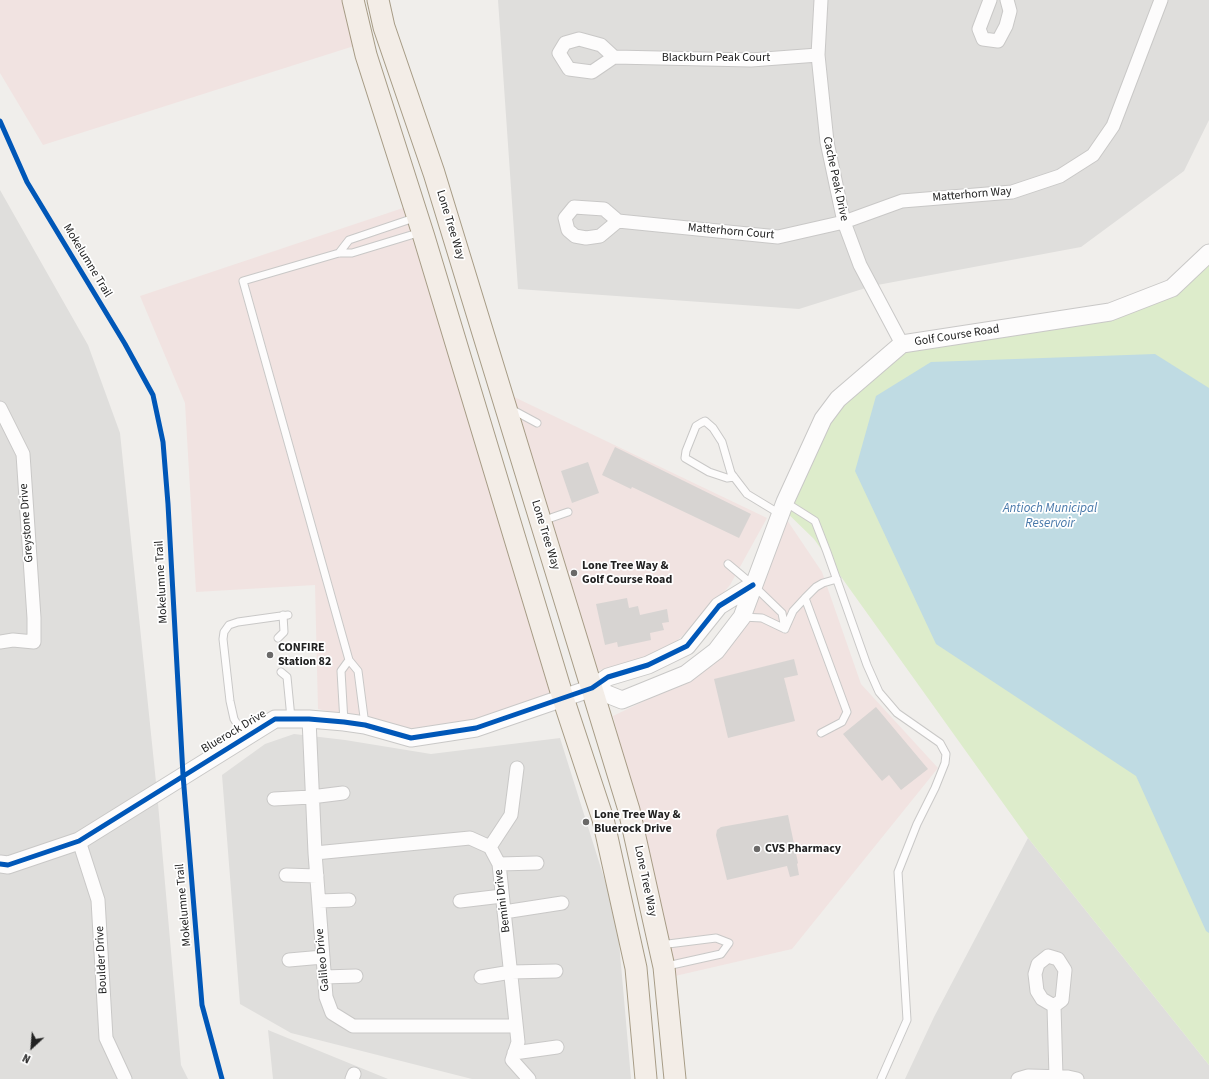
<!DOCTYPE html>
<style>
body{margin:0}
#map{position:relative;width:1209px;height:1079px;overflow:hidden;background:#f0eeeb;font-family:"Source Sans 3",sans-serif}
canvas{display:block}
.north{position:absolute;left:12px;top:1027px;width:40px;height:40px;-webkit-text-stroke:3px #fff;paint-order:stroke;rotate:206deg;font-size:11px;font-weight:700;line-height:16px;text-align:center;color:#222}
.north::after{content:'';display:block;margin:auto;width:14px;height:18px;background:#222;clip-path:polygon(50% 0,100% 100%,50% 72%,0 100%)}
</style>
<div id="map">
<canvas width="1209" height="1079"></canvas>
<div class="north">N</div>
</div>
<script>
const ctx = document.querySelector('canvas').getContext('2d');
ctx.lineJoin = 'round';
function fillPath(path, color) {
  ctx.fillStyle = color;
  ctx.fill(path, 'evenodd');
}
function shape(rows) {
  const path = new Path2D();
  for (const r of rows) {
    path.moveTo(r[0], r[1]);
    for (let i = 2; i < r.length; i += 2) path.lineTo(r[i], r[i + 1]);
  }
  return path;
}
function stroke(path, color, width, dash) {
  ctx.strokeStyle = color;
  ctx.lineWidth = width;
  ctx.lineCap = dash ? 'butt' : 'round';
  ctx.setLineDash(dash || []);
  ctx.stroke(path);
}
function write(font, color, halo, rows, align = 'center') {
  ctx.font = font + ' "Source Sans 3",sans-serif';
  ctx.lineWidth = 3.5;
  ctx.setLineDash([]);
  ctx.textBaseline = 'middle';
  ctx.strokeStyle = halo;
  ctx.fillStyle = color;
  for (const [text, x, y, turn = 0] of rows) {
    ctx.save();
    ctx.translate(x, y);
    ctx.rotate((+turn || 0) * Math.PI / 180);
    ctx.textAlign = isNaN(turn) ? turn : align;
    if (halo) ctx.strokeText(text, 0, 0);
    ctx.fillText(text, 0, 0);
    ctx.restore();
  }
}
const residential = shape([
 [498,0,1209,0,1209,120,1184,171,1081,247,872,286,799,309,518,289],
 [0,190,88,345,120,433,157,792,181,1065,188,1079,0,1079],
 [294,734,345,740,431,754,560,738,617,919,631,1079,472,1079,291,1033,240,1004,222,775,265,744],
 [1028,838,1209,1065,1209,1079,905,1079,934,1017],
 [268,1030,388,1079,273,1079]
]);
const commercial = shape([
 [0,0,342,0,354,46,43,145,0,73],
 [403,208,555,696,448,729,421,730,393,726,318,709,315,585,196,592,185,403,140,296],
 [512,396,767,518,730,585,700,620,662,654,596,671],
 [787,520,822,572,861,684,938,768,792,949,675,976,613,716,667,690,733,644,757,602]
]);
const grass = shape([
 [1209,253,1209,1065,1028,838,814,539,782,508,823,419,902,344,1110,312,1172,288]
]);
const water = shape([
 [1155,354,1209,388,1209,933,1206,931,1136,776,936,644,855,471,876,396,931,362]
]);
const building = shape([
 [615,447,751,514,739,538,632,487,631,489,602,475],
 [588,462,599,493,572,503,561,471],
 [627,598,629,608,638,606,640,615,667,609,669,622,662,623,664,630,650,633,651,640,618,647,617,642,605,645,596,604],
 [794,659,798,675,784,678,795,721,728,738,714,679],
 [876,707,928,769,901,790,889,775,882,781,843,734],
 [788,815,798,863,797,864,799,875,790,877,787,866,727,880,716,835,717,830,721,827]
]);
const service = shape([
 [339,253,349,240,417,217],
 [511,409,537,423],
 [734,477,727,478,709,472,685,458,686,451,696,426,701,423,705,421,713,428,722,442,731,473,734,477,747,494,780,514],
 [785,502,815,521,827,552,867,665,879,692,897,713,940,743,946,754,945,763,935,788,917,824,898,872,907,1020,881,1079],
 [542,521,568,512],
 [728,564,753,585,782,613,785,629],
 [805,598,816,587,823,583,837,579],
 [742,617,762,618,785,629],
 [785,629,793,611,805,598,847,712,842,722,821,733],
 [278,638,284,632,283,615],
 [281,672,287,677,291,718],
 [344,722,341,671,349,660],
 [365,725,358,671,349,660,243,281,339,253,352,253,421,232],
 [245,737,234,719,230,701,223,639,224,632,229,625,238,622,288,615],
 [660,945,716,938,729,943,721,954,667,966]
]);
const minor = shape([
 [821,0,818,55,827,142,844,222,860,265,902,344],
 [990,0,979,29,983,39,998,41,1006,26,1010,11,1007,0],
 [614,57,601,45,579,39,565,43,559,53,569,69,592,72,614,57,751,60,818,55],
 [618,221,600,236,586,238,575,236,568,230,565,218,574,207,604,209,618,221,778,237,844,222,902,201,1012,192,1060,176,1093,155,1113,126,1161,0],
 [0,408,23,454,34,618,34,642,13,640,0,642],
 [309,719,315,853,326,997,332,1013,353,1026,516,1026],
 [274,799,311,797,343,793],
 [79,841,98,900,106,1038,125,1079],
 [490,847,511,815,517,768],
 [315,853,470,838,490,847,499,864,518,1042,512,1060,529,1079],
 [499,864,537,863],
 [286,875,317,876],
 [319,901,349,900],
 [460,901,502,896],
 [504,912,562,903],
 [1048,956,1058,959,1065,970,1062,1000,1054,1006,1042,999,1037,991,1035,974,1038,964,1048,956],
 [289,960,323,957],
 [324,977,356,976],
 [481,977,511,972,556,971],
 [1054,1006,1056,1077],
 [514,1053,557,1047],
 [352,1079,354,1074],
 [1018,1079,1028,1076,1068,1077,1077,1079]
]);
const tertiary = shape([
 [592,688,622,700,686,674,716,651,742,617,785,502,823,419,838,399,902,344,1110,312,1172,288,1209,253],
 [0,864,8,865,79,841,275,719,309,719,344,722,365,725,411,738,476,728,592,688,608,677,648,665,687,646,719,606,753,585]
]);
const primary = shape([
 [353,0,366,55,424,237,563,698,603,819,636,968,646,1079],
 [378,0,384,27,434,173,629,810,664,967,675,1079]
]);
const cycleway = shape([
 [0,121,27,182,125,344,153,395,163,442,168,504,183,775,202,1005,222,1079],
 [0,864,8,865,79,841,275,719,309,719,344,722,365,725,411,738,476,728,592,688,608,677,648,665,687,646,719,606,753,585]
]);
const markers = [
 [574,573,4,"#6a6968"],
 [270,655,4,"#6a6968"],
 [586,822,4,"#6a6968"],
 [757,849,4,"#6a6968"]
];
const streetNames = [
 ["Blackburn Peak Court",716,58],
 ["Cache Peak Drive",835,179,78],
 ["Matterhorn Way",972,195,-5],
 ["Lone Tree Way",450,225,73],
 ["Matterhorn Court",731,232,5],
 ["Mokelumne Trail",87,261,59],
 ["Golf Course Road",957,336,-9],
 ["Greystone Drive",27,523,-94],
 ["Lone Tree Way",545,535,73],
 ["Mokelumne Trail",162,582,-93],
 ["Bluerock Drive",234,732,-31],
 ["Lone Tree Way",645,881,78],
 ["Bemini Drive",503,901,-97],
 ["Mokelumne Trail",184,905,-95],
 ["Boulder Drive",102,960,-93],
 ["Galileo Drive",323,960,-95]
];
const poiNames = [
 ["Lone Tree Way &",582,566],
 ["Golf Course Road",582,580],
 ["CONFIRE",278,648],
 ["Station 82",278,662],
 ["Lone Tree Way &",594,815],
 ["Bluerock Drive",594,829],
 ["CVS Pharmacy",765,849]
];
const waterNames = [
 ["Antioch Municipal",1050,509],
 ["Reservoir",1050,524]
];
fillPath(residential, '#dfdedc');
fillPath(commercial, '#f1e3e1');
fillPath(grass, '#ddeccb');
fillPath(water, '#bfdbe3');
fillPath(building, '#d7d4d2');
stroke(service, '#c9c8c7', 9);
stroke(minor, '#c9c8c7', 15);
stroke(tertiary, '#c9c8c7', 19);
stroke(primary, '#a79c86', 23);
stroke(service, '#fdfcfc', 7);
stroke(minor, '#fdfcfc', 13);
stroke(tertiary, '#fdfcfc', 17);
stroke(primary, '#f3ede7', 21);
stroke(cycleway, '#0057b8', 5);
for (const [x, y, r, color] of markers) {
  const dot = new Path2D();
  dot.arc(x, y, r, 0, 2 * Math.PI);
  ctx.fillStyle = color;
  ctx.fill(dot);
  stroke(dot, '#fff', 1.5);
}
write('12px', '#222', '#fff', streetNames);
write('bold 12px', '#222', '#fff', poiNames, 'left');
write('italic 13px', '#4a7aab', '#fff', waterNames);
</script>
